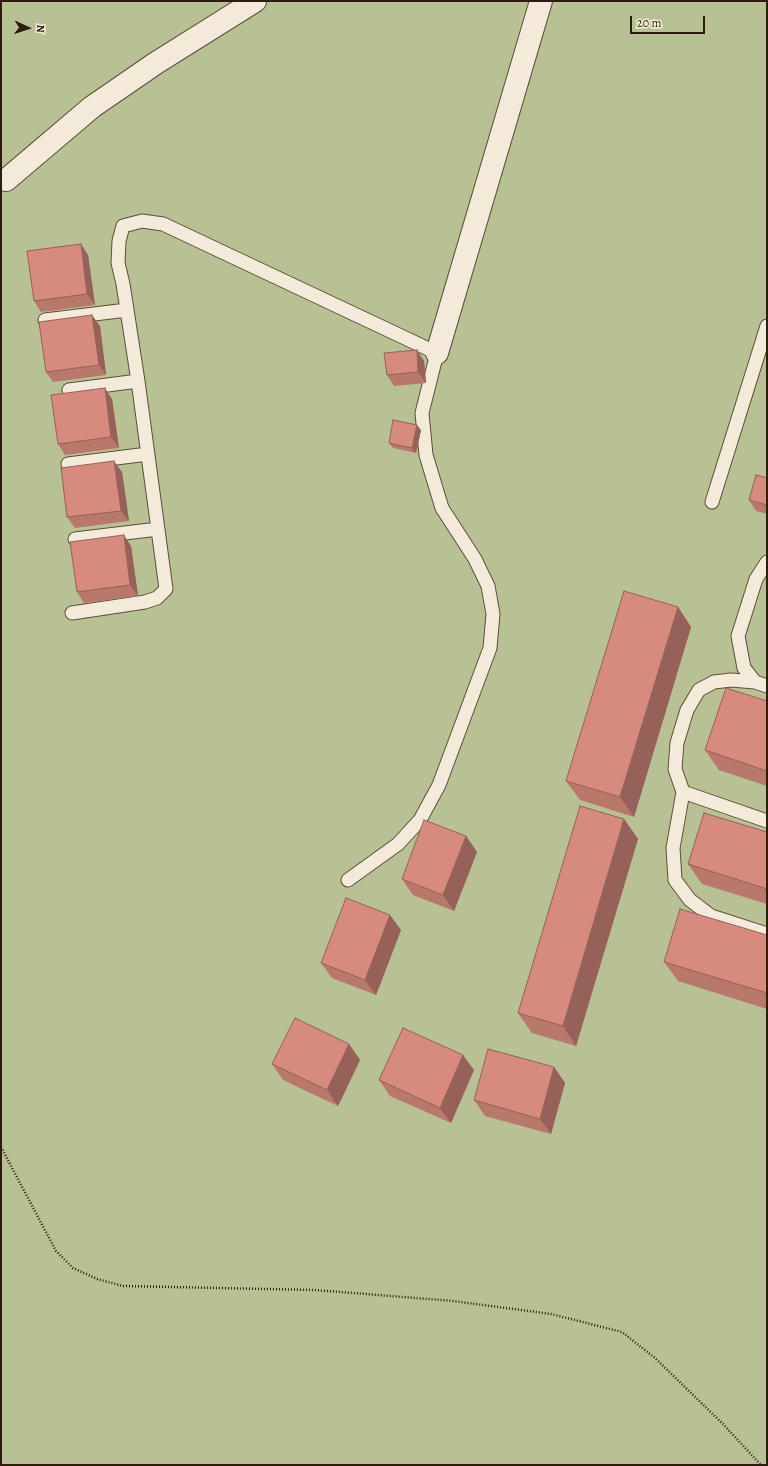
<!DOCTYPE html>
<style>
body{margin:0}
#map{position:relative;width:768px;height:1466px;overflow:hidden;background:#ecdec6;font-family:Alegreya,serif}
canvas{display:block}
.frame{position:absolute;inset:0;border:2px solid #2e1d0c;pointer-events:none}
.north{position:absolute;left:8px;top:8px;width:40px;height:40px;-webkit-text-stroke:3px #f3eada;paint-order:stroke;rotate:93deg;font-size:11px;font-weight:700;line-height:16px;text-align:center;color:#2e1d0c}
.north::after{content:'';display:block;margin:auto;width:14px;height:18px;background:#2e1d0c;clip-path:polygon(50% 0,100% 100%,50% 72%,0 100%)}
.scale{position:absolute;left:630px;top:16px;width:75px;height:18px;box-sizing:border-box;border:2px solid #2e1d0c;border-top:0;padding-left:5px;font-size:12px;line-height:14px;white-space:nowrap;color:#2e1d0c;-webkit-text-stroke:3px #f3eada;paint-order:stroke}
</style>
<div id="map">
<canvas width="768" height="1466"></canvas>
<div class="frame"></div>
<div class="north">N</div>
<div class="scale">20 m</div>
</div>
<script>
const ctx = document.querySelector('canvas').getContext('2d');
ctx.lineJoin = 'round';
function fillPath(path, color) {
  ctx.fillStyle = color;
  ctx.fill(path, 'evenodd');
}
function shape(rows) {
  const path = new Path2D();
  for (const r of rows) {
    path.moveTo(r[0], r[1]);
    for (let i = 2; i < r.length; i += 2) path.lineTo(r[i], r[i + 1]);
  }
  return path;
}
function stroke(path, color, width, dash) {
  ctx.strokeStyle = color;
  ctx.lineWidth = width;
  ctx.lineCap = dash ? 'butt' : 'round';
  ctx.setLineDash(dash || []);
  ctx.stroke(path);
}
const green = shape([
 [1,1,767,1,767,1465,1,1465]
]);
const path = shape([
 [1,1147,56,1251,73,1268,97,1279,123,1286,316,1290,453,1301,551,1314,622,1332,655,1358,723,1424,761,1465]
]);
const service = shape([
 [45,320,127,310],
 [69,390,138,381],
 [68,464,148,454],
 [712,502,767,326],
 [75,539,158,529],
 [767,562,756,579,738,636,744,668,755,682,731,680,714,682,699,690,687,710,677,743,675,769,683,792,673,848,675,880,690,900,711,916,767,934],
 [72,613,145,602,157,598,166,589,138,381,123,284,118,263,119,241,123,226,142,221,163,224,437,353,422,413,426,455,442,508,475,559,488,586,493,614,490,648,439,785,420,820,398,844,348,880],
 [755,682,767,686],
 [683,792,767,821]
]);
const minor = shape([
 [6,180,92,107,156,63,255,1],
 [437,353,541,1]
]);
const wall = shape([
 [88,255,95,305,41,312,34,301],
 [100,326,106,375,53,382,46,372],
 [417,350,424,361,426,383,394,386,387,375],
 [112,399,119,448,65,455,58,444],
 [421,430,416,453,393,448,389,443],
 [122,472,129,521,75,528,67,517],
 [767,478,767,514,756,511,749,500],
 [131,546,138,596,84,603,77,592],
 [678,607,691,627,634,817,580,800,566,781],
 [767,701,767,786,719,770,705,750],
 [624,819,638,839,576,1046,532,1033,518,1013],
 [767,832,767,904,702,884,688,864],
 [466,836,477,852,454,911,413,895,402,879],
 [401,930,376,995,332,978,321,963],
 [767,935,767,1009,678,981,664,962],
 [349,1044,360,1060,338,1106,283,1080,272,1064],
 [554,1067,565,1083,551,1134,485,1116,474,1100],
 [474,1070,451,1123,390,1096,379,1080]
]);
const shadedWall = shape([
 [81,244,88,255,95,305,87,294],
 [92,315,100,326,106,375,99,365],
 [417,350,424,361,426,383,418,372],
 [105,388,112,399,119,448,111,437],
 [417,425,421,430,416,453,412,448],
 [114,461,122,472,129,521,121,511],
 [124,535,131,546,138,596,130,585],
 [678,607,691,627,634,817,620,797],
 [624,819,638,839,576,1046,563,1026],
 [466,836,477,852,454,911,443,895],
 [390,915,401,930,376,995,365,980],
 [349,1044,360,1060,338,1106,327,1090],
 [463,1055,474,1070,451,1123,440,1108],
 [554,1067,565,1083,551,1134,540,1119]
]);
const building = shape([
 [81,244,87,294,34,301,27,251,81,244],
 [92,315,99,365,46,372,39,322,92,315],
 [417,350,418,372,387,375,384,353,417,350],
 [105,388,111,437,58,444,51,395,105,388],
 [393,420,417,425,412,448,389,443,393,420],
 [114,461,121,511,67,517,61,468,114,461],
 [756,475,767,478,767,505,749,500,756,475],
 [124,535,130,585,77,592,70,542,124,535],
 [624,591,678,607,620,797,566,781,624,591],
 [726,688,767,701,767,771,705,750,726,688],
 [580,806,624,819,563,1026,518,1013,580,806],
 [704,813,767,832,767,889,688,864,704,813],
 [424,820,466,836,443,895,402,879,424,820],
 [346,898,390,915,365,980,321,963,346,898],
 [680,909,767,935,767,993,664,962,680,909],
 [295,1018,349,1044,327,1090,272,1064,295,1018],
 [403,1028,463,1055,440,1108,379,1080,403,1028],
 [488,1049,554,1067,540,1119,474,1100,488,1049]
]);
fillPath(green, '#b8c194');
stroke(service, '#5e4d3a', 15);
stroke(minor, '#5e4d3a', 24);
stroke(path, '#2e1d0c', 2.5, [1, 2]);
stroke(service, '#f3eada', 13);
stroke(minor, '#f3eada', 22);
fillPath(wall, '#b8786c');
fillPath(shadedWall, '#966158');
fillPath(building, '#d68b7e');
stroke(building, '#966158', 1);
</script>
